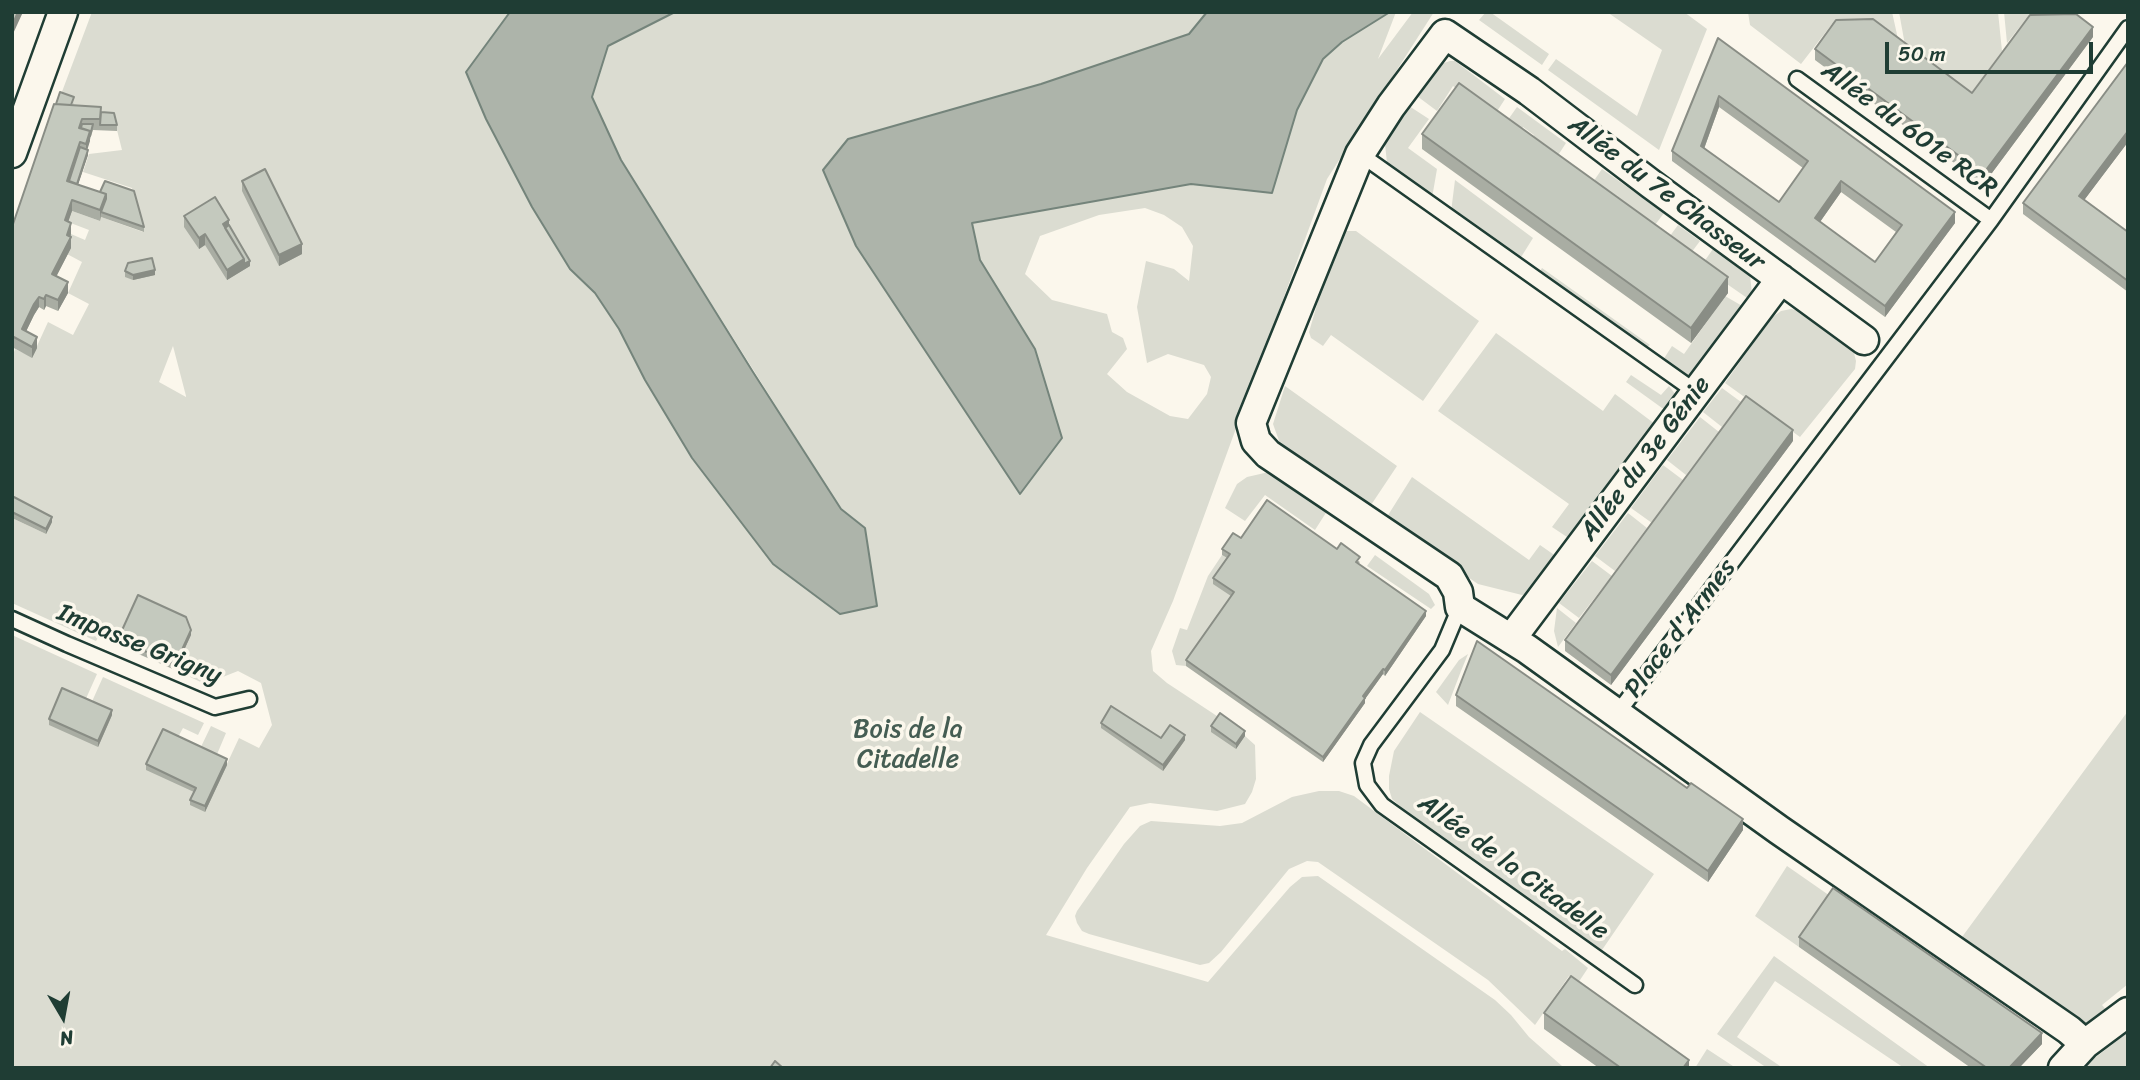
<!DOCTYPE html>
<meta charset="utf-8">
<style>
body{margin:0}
#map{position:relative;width:2140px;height:1080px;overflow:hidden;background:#fbf7ec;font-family:Sriracha,sans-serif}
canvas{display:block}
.frame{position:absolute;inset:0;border:14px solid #1f3d34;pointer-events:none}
.north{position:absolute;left:28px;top:982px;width:70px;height:70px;-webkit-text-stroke:5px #fbf7ec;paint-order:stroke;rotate:170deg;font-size:19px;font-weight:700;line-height:28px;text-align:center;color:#1f3d34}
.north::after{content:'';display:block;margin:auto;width:24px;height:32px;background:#1f3d34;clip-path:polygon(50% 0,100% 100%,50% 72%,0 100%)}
.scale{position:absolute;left:1885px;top:42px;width:208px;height:32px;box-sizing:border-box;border:4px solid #1f3d34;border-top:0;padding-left:9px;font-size:21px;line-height:24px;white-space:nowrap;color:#1f3d34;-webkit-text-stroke:5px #fbf7ec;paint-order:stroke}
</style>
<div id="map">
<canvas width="2140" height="1080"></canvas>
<div class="frame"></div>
<div class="north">N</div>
<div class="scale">50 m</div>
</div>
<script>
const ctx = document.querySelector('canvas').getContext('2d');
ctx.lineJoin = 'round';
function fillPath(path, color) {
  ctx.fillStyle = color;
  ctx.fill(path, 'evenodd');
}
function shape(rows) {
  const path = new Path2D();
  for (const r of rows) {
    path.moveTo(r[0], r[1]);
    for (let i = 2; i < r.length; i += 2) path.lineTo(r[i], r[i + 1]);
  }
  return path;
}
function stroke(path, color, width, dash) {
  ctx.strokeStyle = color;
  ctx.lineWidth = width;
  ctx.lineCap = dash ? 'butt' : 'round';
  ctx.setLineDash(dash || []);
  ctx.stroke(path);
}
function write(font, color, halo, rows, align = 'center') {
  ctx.font = font + ' Sriracha,sans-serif';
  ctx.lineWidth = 7;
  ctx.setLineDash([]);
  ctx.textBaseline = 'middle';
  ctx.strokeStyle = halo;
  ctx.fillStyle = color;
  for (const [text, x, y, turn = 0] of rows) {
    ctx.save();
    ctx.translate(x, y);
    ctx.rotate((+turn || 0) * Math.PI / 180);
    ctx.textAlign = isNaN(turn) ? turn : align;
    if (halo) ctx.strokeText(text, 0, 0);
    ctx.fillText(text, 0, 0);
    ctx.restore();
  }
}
const green = shape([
 [92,12,510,12,467,73,486,119,532,207,570,269,595,293,619,329,645,380,692,458,773,564,841,614,868,557,865,528,841,509,621,160,592,97,608,46,675,12,1207,12,1189,34,1041,84,824,169,856,246,1020,493,1035,349,980,260,971,223,1191,184,1272,193,1297,110,1323,59,1342,42,1390,12,1396,12,1378,59,1413,12,1434,12,1327,179,1173,601,1151,651,1153,671,1167,683,1220,718,1236,749,1245,736,1255,745,1256,779,1252,792,1245,804,1217,811,1150,803,1130,807,1087,868,1046,935,1208,982,1290,887,1302,877,1318,876,1495,1000,1511,1015,1529,1037,1562,1066,12,1068,12,635,97,674,84,703,90,706,103,677,204,723,198,735,183,728,176,741,205,811,239,738,259,748,272,725,261,683,238,671,205,684,175,670,191,635,118,645,99,636,96,641,12,603,12,518,46,534,12,502,12,358,15,349,32,357,48,322,73,335,89,304,68,293,82,262,67,254,70,248,67,245,71,234,85,240,89,230,68,222,72,211,100,221,101,217,143,232,132,188,83,172,89,154,122,150,114,118,69,115,60,97],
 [1145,208,1164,215,1182,227,1193,246,1189,281,1174,269,1146,261,1137,307,1147,363,1168,354,1204,365,1211,377,1207,394,1188,419,1170,416,1127,392,1107,374,1127,349,1123,338,1112,332,1107,314,1052,300,1025,274,1040,236,1099,215],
 [173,346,186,396,186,397,159,382],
 [1486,12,1490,12,1549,54,1542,65,1479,20],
 [1607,12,1684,12,1707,29,1659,150,1548,70,1556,59,1637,116,1662,50],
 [1748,12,1892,12,1898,39,1875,22,1832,24,1801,64,1750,25],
 [1899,12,1998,12,2002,51,1971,94,1905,45],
 [2004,12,2059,12,2059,18,2026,19,2007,43],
 [1450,61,1455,61,1505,99,1494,116,1453,86,1437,111,1417,96,1441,64],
 [1409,106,1429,119,1408,148,1437,169,1432,198,1391,170,1387,163,1385,144,1388,134],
 [1517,107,1566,143,1555,160,1529,142,1534,135,1523,127,1518,133,1505,124],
 [1602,169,1664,213,1652,229,1593,182],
 [1455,180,1533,238,1518,262,1451,212],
 [1678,225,1700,241,1688,257,1667,240],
 [1343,231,1356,231,1479,321,1423,401,1331,335,1323,346,1311,338,1309,332,1330,260],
 [1713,249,1750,275,1752,294,1750,300,1701,266],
 [1542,268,1650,345,1642,350,1537,277],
 [1725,296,1744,307,1700,373,1687,380,1664,366,1663,360,1672,346,1684,354],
 [1791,309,1801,311,1847,345,1854,353,1856,361,1855,369,1800,437,1725,383,1771,318,1781,311],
 [1496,333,1603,411,1615,394,1659,427,1573,541,1552,527,1569,504,1438,411],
 [1631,375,1661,395,1669,386,1675,394,1676,401,1670,409,1662,408,1626,382],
 [1285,386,1397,466,1369,508,1282,449,1273,424],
 [1722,388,1741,402,1722,427,1703,412],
 [1700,417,1719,432,1686,475,1667,460],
 [1663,465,1683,480,1652,523,1631,508],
 [1269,472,1329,508,1315,530,1265,495,1245,521,1225,508,1237,484,1247,477],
 [1412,477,1529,560,1540,545,1560,559,1535,592,1522,595,1478,584,1385,520],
 [1628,513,1647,528,1615,571,1595,556],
 [1222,555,1230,560,1234,598,1186,666,1176,665,1172,651,1180,628,1187,630,1208,576],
 [1375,555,1429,594,1435,605,1431,609,1367,566],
 [1592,561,1612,576,1579,618,1559,603],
 [1557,608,1576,623,1558,647,1554,631],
 [1468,654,1461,671,1448,705,1436,692,1459,660],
 [2128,711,2128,984,2102,1005,2109,1013,2083,1031,1962,937],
 [1420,712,1654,874,1602,950,1415,820,1392,799,1389,789,1389,776,1394,751],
 [211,726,226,733,215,759,199,751],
 [1319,791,1339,791,1354,796,1562,951,1565,949,1588,968,1578,983,1569,976,1535,1025,1488,980,1318,862,1307,861,1289,869,1221,952,1209,963,1200,965,1089,934,1082,931,1077,923,1075,916,1077,911,1124,844,1140,826,1151,821,1220,826,1242,823,1292,797],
 [1787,866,1833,898,1799,947,1755,916],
 [1774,956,1930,1068,1904,1068,1775,981,1737,1037,1783,1068,1767,1068,1717,1034],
 [2128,1032,2128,1068,2082,1068,2087,1064],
 [1707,1049,1736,1068,1695,1068]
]);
const water = shape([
 [510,12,675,12,608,46,592,97,621,160,753,372,841,509,865,528,877,606,840,614,773,564,692,458,645,380,619,329,595,293,570,269,532,207,486,119,466,72,510,12],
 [1207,12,1390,12,1342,42,1323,59,1297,110,1272,193,1191,184,972,223,980,260,1035,349,1062,438,1020,494,856,246,823,170,848,139,1041,84,1189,34,1207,12]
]);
const service = shape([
 [1797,79,1991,220],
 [1360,154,1696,392],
 [1460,607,1442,650,1371,745,1363,763,1367,785,1382,805,1635,985],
 [12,619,67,644,215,707,249,699],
 [1616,715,1991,220,2128,28]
]);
const minor = shape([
 [12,153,63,12],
 [1864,340,1651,184,1529,91,1445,34,1391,106,1360,154,1251,423,1256,441,1268,454,1449,576,1458,592,1460,607,1527,649,1779,830,2069,1030,2085,1044],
 [1511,639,1781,279],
 [2063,1068,2085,1044,2128,1012]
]);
const wall = shape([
 [2093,37,1983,185,1961,170,1961,168,1815,60,1815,49,1972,93],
 [1718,38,1955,223,1885,317,1672,161,1672,151],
 [1719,107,1803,168,1779,202,1704,149],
 [1841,192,1896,232,1875,262,1820,222],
 [2128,62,2128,142,2084,200,2128,232,2128,292,2023,214,2023,203],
 [74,102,73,105,101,112,117,125,117,131,93,130,87,149,88,155,78,184,144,227,144,232,101,217,100,221,72,211,68,222,71,234,71,248,56,276,68,293,58,311,46,306,44,310,39,307,34,315,26,331,37,348,32,358,12,347,12,227],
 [1422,134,1728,293,1691,343,1422,149],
 [242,181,302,254,279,266,242,191],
 [184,216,229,225,250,266,227,280,205,245,199,249,184,227],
 [125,271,155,275,133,280,125,277],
 [1793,441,1611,685,1565,651,1565,640],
 [12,496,52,522,46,534,12,518],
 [1241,538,1337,549,1360,562,1358,564,1426,616,1385,676,1383,674,1365,699,1365,703,1323,762,1186,666,1186,660,1231,596,1213,584,1213,578,1227,558,1222,555,1222,549],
 [191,635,175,670,118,645,118,639],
 [1456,695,1687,788,1743,830,1708,882,1456,706],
 [112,715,98,747,49,725,49,719],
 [1101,723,1161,738,1185,740,1163,771,1101,728],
 [1211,726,1245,736,1236,749,1211,732],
 [146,764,227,765,205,812,190,805,190,800,194,792,146,770],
 [1799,937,2042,1044,2019,1068,1971,1068,1799,947],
 [1544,1013,1689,1068,1599,1068,1544,1029]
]);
const shadedWall = shape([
 [18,12,23,12,12,36,12,26],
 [2093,27,2093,37,1983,185,1983,174],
 [1719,96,1719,107,1701,157,1701,146],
 [90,131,90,141,86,154,86,144],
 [2128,131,2128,142,2079,207,2079,196],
 [80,142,80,152,69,187,67,181],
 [88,150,88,155,75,194,75,188],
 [1841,181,1841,192,1815,229,1815,218],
 [106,194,106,205,101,212,100,221,100,210],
 [72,200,72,211,65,231,65,220],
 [1955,212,1955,223,1885,317,1885,306],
 [229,220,229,231,225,233,223,224],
 [71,223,71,234,68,242,71,237,71,248,52,285,52,274],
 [205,234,205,245,199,249,199,238],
 [302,244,302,254,279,266,279,255],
 [244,259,250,261,250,266,227,280,227,270],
 [155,270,155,275,133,280,133,275],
 [1728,277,1728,293,1691,343,1691,328],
 [68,282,68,293,58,311,58,300],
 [46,295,46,306,44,310,44,299],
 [39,297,39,307,34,315,22,340,22,329,34,304],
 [37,337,37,348,32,358,32,347],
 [1793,430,1793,441,1611,685,1611,675],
 [52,517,52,522,46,534,46,529],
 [1426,611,1426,616,1385,676,1385,670],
 [191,630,191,635,175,670,175,665],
 [1383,669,1383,674,1365,699,1365,703,1323,762,1323,757,1363,696],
 [112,710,112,715,98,747,98,741],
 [1245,731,1245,736,1236,749,1236,744],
 [1185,735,1185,740,1163,771,1163,765],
 [227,759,227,765,205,812,205,806],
 [1743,819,1743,830,1708,882,1708,871],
 [2042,1033,2042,1044,2019,1068,2009,1068],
 [1689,1060,1689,1068,1683,1068]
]);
const building = shape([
 [12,12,18,12,12,26,12,12],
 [2076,14,2093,27,1983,174,1961,160,1962,158,1815,49,1836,20,1873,19,1972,93,2030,15,2076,14],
 [1718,38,1955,212,1885,306,1672,151,1718,38],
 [1719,96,1808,161,1779,202,1701,146,1719,96],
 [1841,181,1902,225,1875,262,1815,218,1841,181],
 [2128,62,2128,131,2079,196,2128,232,2128,281,2023,203,2128,62],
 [1459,83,1728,277,1691,328,1422,134,1459,83],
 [60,92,74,97,71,105,56,104,60,92],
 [54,104,101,107,100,119,82,119,79,128,90,131,86,144,80,142,67,181,106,194,100,210,72,200,65,220,71,223,67,235,71,237,52,274,68,282,58,300,46,295,44,299,39,297,34,304,22,329,37,337,32,347,12,336,12,227,54,104],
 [101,112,114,113,117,125,100,125,101,112],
 [82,124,93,124,90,136,90,131,81,128,82,124],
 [80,147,88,150,77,184,69,181,80,147],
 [265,169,302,244,279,255,242,181,265,169],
 [105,181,134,191,144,227,101,212,106,199,106,194,100,192,105,181],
 [215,197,229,220,223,224,244,259,227,270,205,234,199,238,184,216,215,197],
 [229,225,250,261,244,264,244,259,225,228,229,225],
 [152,258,155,270,133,275,125,271,128,263,152,258],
 [1746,396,1793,430,1611,675,1565,640,1746,396],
 [12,496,52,517,46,529,12,512,12,496],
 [1267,500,1337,549,1341,543,1360,557,1356,562,1426,611,1385,670,1383,669,1363,696,1365,698,1323,757,1186,660,1234,592,1213,578,1230,554,1222,549,1233,533,1241,538,1267,500],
 [138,595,186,617,191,630,175,665,118,639,138,595],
 [1477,641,1687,788,1691,783,1743,819,1708,871,1456,695,1477,641],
 [62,688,112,710,98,741,49,719,62,688],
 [1111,706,1161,738,1170,725,1185,735,1163,765,1101,723,1111,706],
 [1220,713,1245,731,1236,744,1211,726,1220,713],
 [163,729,227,759,205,806,190,800,196,788,146,764,163,729],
 [1833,888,2042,1033,2009,1068,1987,1068,1799,937,1833,888],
 [1571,976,1689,1060,1683,1068,1621,1068,1544,1013,1571,976],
 [775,1061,783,1068,770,1068,775,1061]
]);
const streetNames = [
 ["Allée du 601e RCR",1909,130,36],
 ["Allée du 7e Chasseur",1666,194,37],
 ["Allée du 3e Génie",1646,459,-53],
 ["Place d'Armes",1681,629,-53],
 ["Impasse Grigny",139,645,22],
 ["Allée de la Citadelle",1513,868,36]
];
const parkNames = [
 ["Bois de la",908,730],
 ["Citadelle",908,760]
];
fillPath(green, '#dbdcd1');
fillPath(water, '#adb4aa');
stroke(water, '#74847b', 2);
stroke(service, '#1f3d34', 19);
stroke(minor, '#1f3d34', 33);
stroke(service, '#fbf7ec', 14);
stroke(minor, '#fbf7ec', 28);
fillPath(wall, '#a9ada3');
fillPath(shadedWall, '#898d85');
fillPath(building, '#c4c9be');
stroke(building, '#898d85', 2);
write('26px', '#1f3d34', '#fbf7ec', streetNames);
write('26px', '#455d53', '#fbf7ec', parkNames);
</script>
